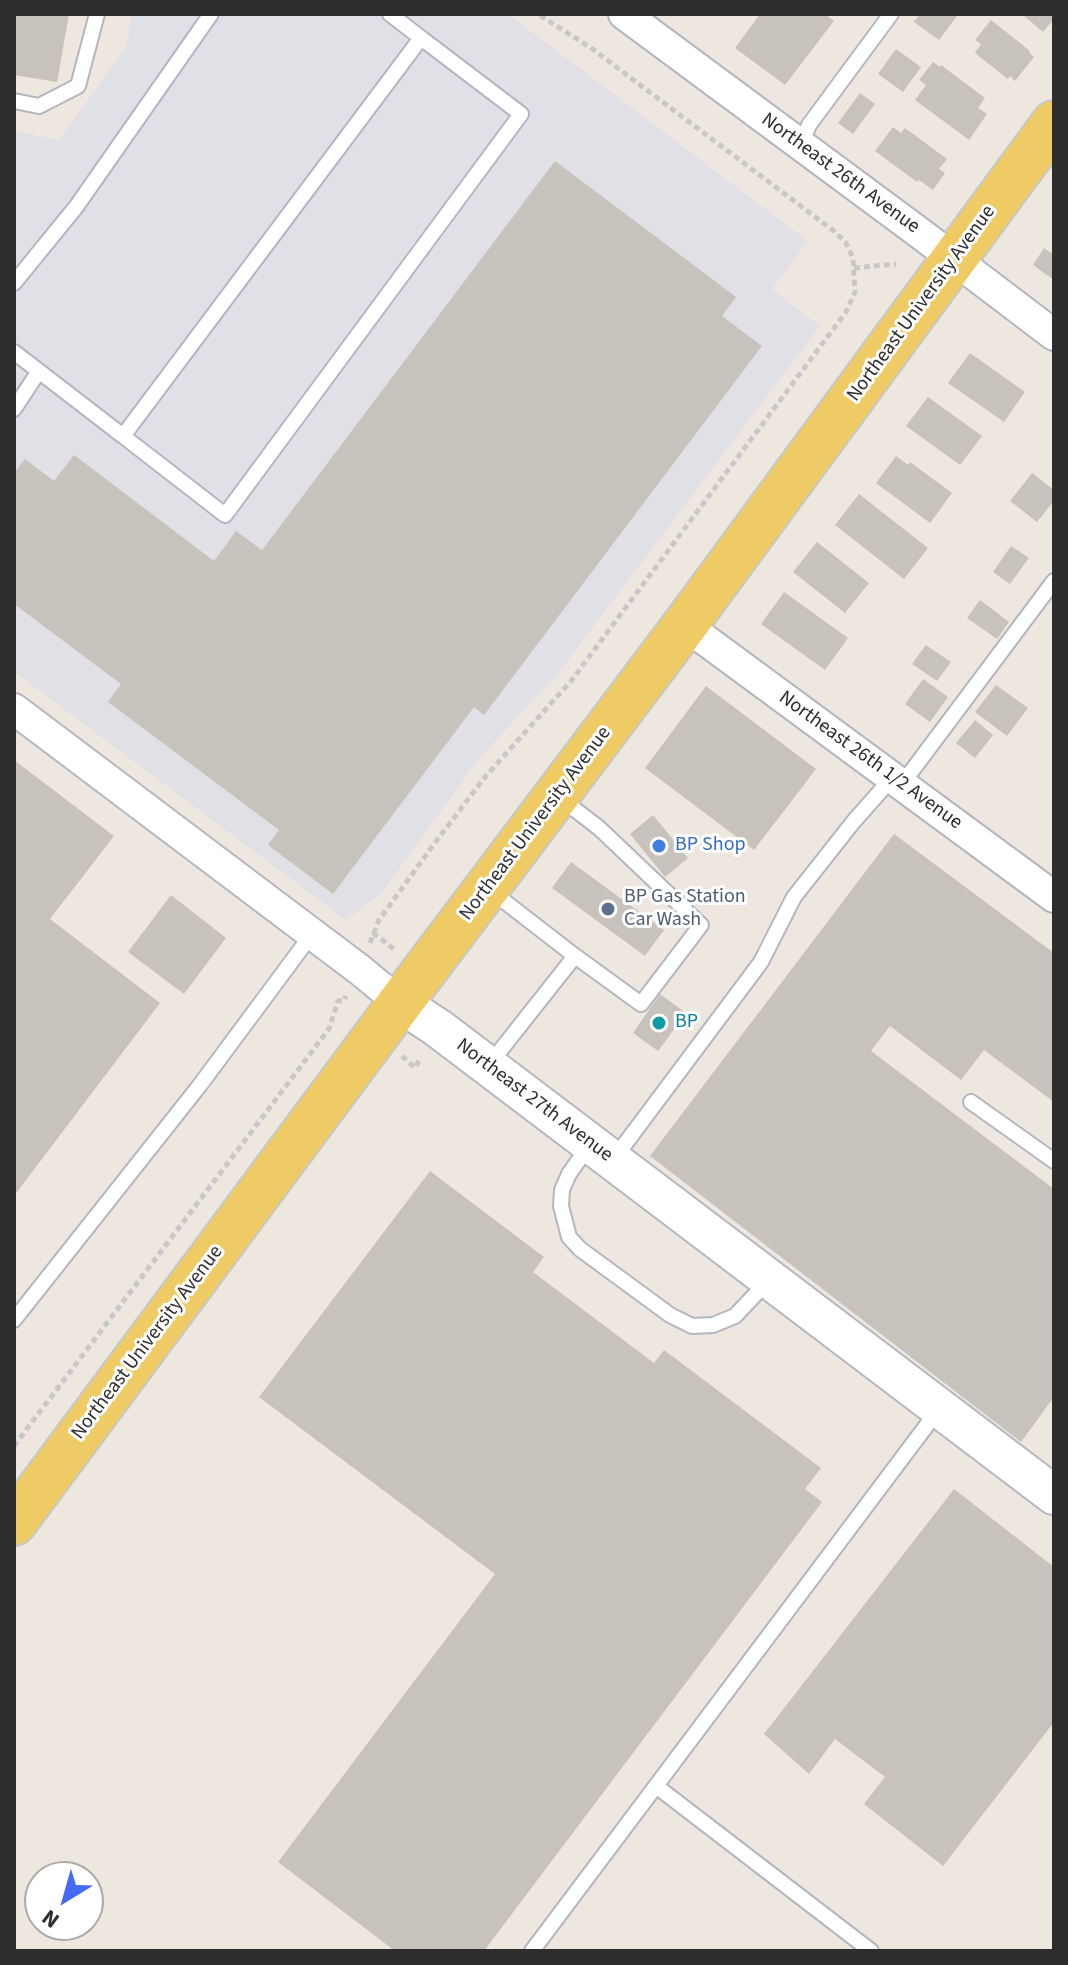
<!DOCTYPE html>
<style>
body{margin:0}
#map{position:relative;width:1068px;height:1965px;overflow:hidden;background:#eee7e0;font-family:"Source Sans 3",sans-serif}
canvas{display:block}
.frame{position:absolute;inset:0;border:16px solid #2d2d2d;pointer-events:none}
.north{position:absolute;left:24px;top:1861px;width:80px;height:80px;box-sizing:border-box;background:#fff;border:2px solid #ababab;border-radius:50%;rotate:217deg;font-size:22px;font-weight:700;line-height:32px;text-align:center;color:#2d2d2d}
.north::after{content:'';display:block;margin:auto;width:28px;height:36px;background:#456af6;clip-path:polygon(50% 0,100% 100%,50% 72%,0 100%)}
</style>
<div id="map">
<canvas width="1068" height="1965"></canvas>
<div class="frame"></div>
<div class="north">N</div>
</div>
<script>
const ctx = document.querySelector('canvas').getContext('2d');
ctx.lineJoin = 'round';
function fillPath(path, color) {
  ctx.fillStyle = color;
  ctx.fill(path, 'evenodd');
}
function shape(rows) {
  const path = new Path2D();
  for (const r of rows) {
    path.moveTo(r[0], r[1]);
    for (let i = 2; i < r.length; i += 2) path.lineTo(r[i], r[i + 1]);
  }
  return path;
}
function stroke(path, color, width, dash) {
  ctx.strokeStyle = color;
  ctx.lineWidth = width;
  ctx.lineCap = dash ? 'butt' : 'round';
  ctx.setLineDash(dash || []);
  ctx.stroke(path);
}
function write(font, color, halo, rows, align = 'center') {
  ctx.font = font + ' "Source Sans 3",sans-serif';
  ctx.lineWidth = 6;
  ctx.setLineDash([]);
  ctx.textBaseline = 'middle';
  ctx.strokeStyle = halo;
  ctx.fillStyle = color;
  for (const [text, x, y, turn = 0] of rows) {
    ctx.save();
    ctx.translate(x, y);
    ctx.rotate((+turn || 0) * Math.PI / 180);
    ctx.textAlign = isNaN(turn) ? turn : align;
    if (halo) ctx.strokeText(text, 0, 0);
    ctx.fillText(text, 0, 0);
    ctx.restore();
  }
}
const industrial = shape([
 [132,14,508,14,808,241,772,289,820,326,560,671,478,760,381,894,346,920,14,672,14,131,59,140,126,47]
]);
const building = shape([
 [14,14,69,14,57,82,14,75],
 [760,14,825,14,834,21,785,85,735,48],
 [920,14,954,14,957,16,939,40,914,22],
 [1022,14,1054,14,1054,19,1043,32],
 [991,20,1030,51,1029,52,1034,57,1015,81,1010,76,1008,79,975,53,981,44,975,40],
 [896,49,921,67,903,92,878,74],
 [933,62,940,67,941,65,985,98,978,108,987,114,969,140,915,100,926,85,919,80],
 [860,93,875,104,853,134,838,123],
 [893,127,901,133,905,128,947,159,939,169,945,173,933,190,919,180,917,182,875,151],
 [555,161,736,297,722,316,762,346,484,715,474,707,333,894,268,845,279,830,108,702,121,684,14,604,14,473,25,459,54,481,74,455,214,561,236,531,262,550],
 [1044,248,1051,253,1054,249,1054,280,1033,265],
 [970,353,1025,392,1004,422,948,383],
 [928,397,982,436,960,465,906,426],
 [896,456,908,465,910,462,952,493,930,523,876,483],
 [1032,473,1054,490,1054,501,1037,522,1010,501],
 [859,494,928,548,904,579,835,525],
 [817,542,869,583,845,613,793,572],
 [1011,546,1029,558,1010,584,993,572],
 [784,592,848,638,825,670,761,624],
 [980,600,1009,622,997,639,967,618],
 [926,645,951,662,937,681,912,664],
 [923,679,948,697,930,722,905,704],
 [996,685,1028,708,1007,736,975,712],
 [706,686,816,769,754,850,645,768],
 [975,720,993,735,975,758,956,743],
 [14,760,114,836,50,919,160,1003,14,1196],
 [653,815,688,858,665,877,630,834],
 [894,834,1054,953,1054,1102,984,1050,961,1080,890,1026,871,1051,1054,1189,1054,1397,1021,1442,650,1156],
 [571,862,664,930,645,956,552,888],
 [171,895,226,938,184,994,128,952],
 [660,994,686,1013,658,1051,633,1033],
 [430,1171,544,1257,533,1272,654,1363,664,1350,821,1468,805,1489,822,1502,484,1951,395,1951,278,1862,495,1574,259,1397],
 [954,1489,1054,1567,1054,1722,943,1866,864,1804,885,1777,835,1739,809,1774,764,1734]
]);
const path = shape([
 [854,268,896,264],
 [373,933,394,949],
 [370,943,379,920,431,848,485,777,571,681,846,312,855,292,853,258,846,243,834,231,591,48,538,14],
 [402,1056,415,1068,421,1057],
 [14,1446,329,1029,338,1001,344,1001,346,996]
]);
const service = shape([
 [14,101,39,106,78,86,97,14],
 [801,145,809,125,891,14],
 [14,283,76,207,211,14],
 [14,352,123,436,421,38,390,14],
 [14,409,39,371],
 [123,436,225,515,521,114,421,38],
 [902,784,1054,581],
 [560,798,599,828,701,925,641,1004,575,956],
 [488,1066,575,956,491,891],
 [971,1102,1054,1161],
 [590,1144,569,1174,562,1190,561,1206,569,1237,580,1249,670,1315,692,1326,713,1325,735,1316,768,1281],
 [613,1160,761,962,794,897,854,821,893,777],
 [14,1320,200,1085,312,934],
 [656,1786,871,1951],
 [532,1951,939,1409]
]);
const minor = shape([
 [624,14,921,234,1054,335],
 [685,625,1054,897],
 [14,709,360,970,400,1003]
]);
const tertiary = shape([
 [400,1003,438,1028,1054,1495]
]);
const primary = shape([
 [14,1523,400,1003,685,625,1054,123]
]);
const markers = [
 [659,846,8,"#3f7fe0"],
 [608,909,8,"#5c6f8a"],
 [659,1023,8,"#0f9aa8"]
];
const streetNames = [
 ["Northeast 26th Avenue",840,174,36],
 ["Northeast University Avenue",922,304,-54],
 ["Northeast 26th 1/2 Avenue",870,761,36],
 ["Northeast University Avenue",536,824,-53],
 ["Northeast 27th Avenue",534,1101,37],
 ["Northeast University Avenue",148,1343,-53]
];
const shopNames = [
 ["BP Shop",675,846]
];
const serviceNames = [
 ["BP Gas Station",624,898],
 ["Car Wash",624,921]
];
const cultureNames = [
 ["BP",675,1023]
];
fillPath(industrial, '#e2e0e7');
fillPath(building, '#c7c2bb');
stroke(service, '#b3b6c0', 18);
stroke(minor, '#b3b6c0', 34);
stroke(tertiary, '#b3b6c0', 42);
stroke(primary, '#c8c8c8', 48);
stroke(path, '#c8c8c8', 5, [6, 4]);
stroke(service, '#fff', 14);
stroke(minor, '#fff', 30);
stroke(tertiary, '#fff', 38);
stroke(primary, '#eecb65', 44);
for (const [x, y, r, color] of markers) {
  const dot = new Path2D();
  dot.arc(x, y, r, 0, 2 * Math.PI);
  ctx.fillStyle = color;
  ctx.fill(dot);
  stroke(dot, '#fff', 3);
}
write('20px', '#2d2d2d', '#fff', streetNames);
write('20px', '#366cbe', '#fff', shopNames, 'left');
write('20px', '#4e5e75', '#fff', serviceNames, 'left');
write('20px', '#0d838f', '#fff', cultureNames, 'left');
</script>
